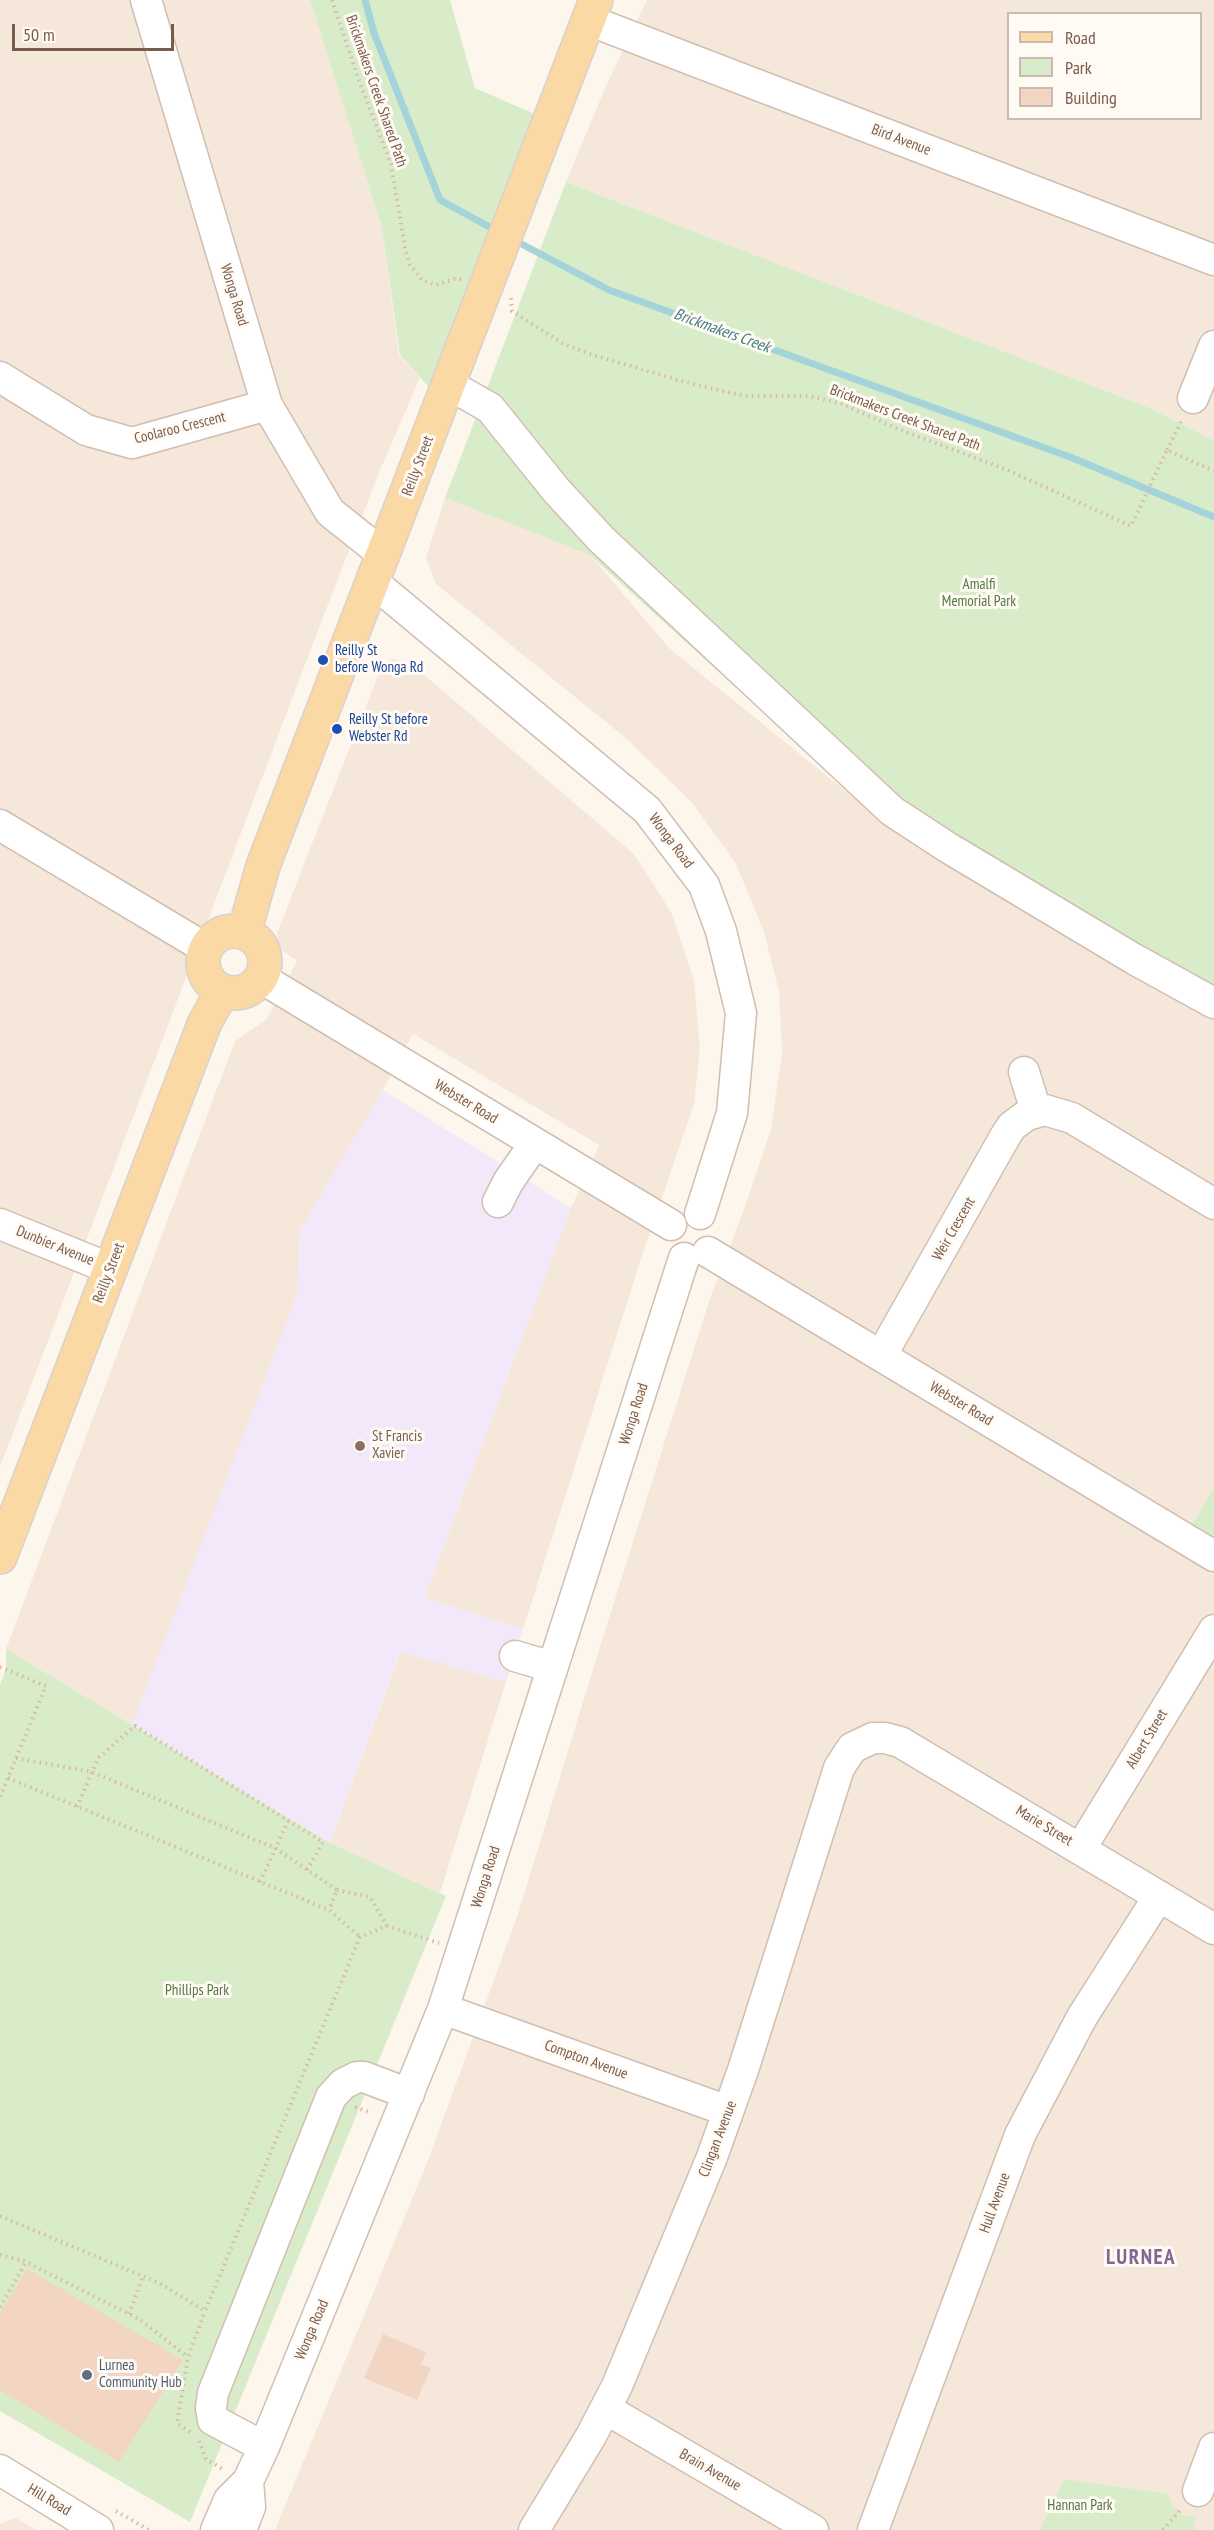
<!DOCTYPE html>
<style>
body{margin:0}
#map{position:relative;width:1214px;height:2530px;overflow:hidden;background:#fdf6ec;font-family:"PT Sans Narrow",sans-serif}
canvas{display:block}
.legend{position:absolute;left:1007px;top:12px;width:195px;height:108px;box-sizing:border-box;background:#fffaf3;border:2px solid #cabbb1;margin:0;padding:8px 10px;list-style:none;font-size:18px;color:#7a5c4d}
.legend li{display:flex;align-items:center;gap:12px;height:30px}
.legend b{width:30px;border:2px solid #cabbb1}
.scale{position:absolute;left:12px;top:24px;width:162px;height:27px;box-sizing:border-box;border:3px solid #7a5c4d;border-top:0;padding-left:8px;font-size:18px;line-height:21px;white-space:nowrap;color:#7a5c4d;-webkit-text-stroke:4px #fffaf3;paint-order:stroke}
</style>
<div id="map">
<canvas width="1214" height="2530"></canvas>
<ul class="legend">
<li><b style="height:8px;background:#fbd9a5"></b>Road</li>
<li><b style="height:16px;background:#d8ecc9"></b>Park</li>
<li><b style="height:16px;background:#f3d5c3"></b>Building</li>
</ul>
<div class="scale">50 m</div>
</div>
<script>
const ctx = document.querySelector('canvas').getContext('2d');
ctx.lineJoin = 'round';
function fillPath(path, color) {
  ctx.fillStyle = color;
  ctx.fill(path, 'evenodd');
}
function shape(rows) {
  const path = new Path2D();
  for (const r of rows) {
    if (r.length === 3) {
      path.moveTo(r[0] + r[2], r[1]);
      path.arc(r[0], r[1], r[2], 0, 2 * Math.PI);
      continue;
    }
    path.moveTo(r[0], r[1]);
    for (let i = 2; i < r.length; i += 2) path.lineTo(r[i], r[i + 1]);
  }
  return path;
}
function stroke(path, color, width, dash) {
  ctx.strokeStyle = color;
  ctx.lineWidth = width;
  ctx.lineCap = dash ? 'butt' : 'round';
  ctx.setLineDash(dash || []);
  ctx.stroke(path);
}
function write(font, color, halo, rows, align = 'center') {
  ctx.font = font + ' "PT Sans Narrow",sans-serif';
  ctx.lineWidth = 6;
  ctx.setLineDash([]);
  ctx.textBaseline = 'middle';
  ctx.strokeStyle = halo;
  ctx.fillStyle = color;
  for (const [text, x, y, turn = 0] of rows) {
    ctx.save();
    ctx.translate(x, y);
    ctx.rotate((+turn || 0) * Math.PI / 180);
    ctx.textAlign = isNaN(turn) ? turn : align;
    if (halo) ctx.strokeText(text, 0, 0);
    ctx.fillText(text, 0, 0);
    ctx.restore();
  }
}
const residential = shape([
 [0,0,310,0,382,228,399,355,420,378,380,470,322,620,0,1467],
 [647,0,1214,0,1214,440,1150,408,566,182,606,86],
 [1008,14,1200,14,1200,118,1008,118],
 [445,498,590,555,669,648,885,823,1214,1020,1214,2530,275,2530,427,2163,518,1914,598,1653,710,1298,743,1212,771,1129,782,1053,779,991,764,932,736,864,694,805,628,740,436,584,426,558],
 [393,659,409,662,634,854,671,912,694,980,700,1047,694,1104,640,1262,523,1629,424,1598,571,1208,599,1145,413,1034,383,1090,300,1231,297,1295,135,1726,6,1649,235,1041,266,1020,297,961,284,952,278,943,277,933,383,663],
 [401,1651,506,1682,440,1893,330,1843],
 [16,2518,36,2530,0,2530,0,2524]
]);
const education = shape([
 [383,1090,571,1208,424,1598,523,1629,506,1682,400,1652,330,1843,132,1724,297,1295,300,1231]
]);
const green = shape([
 [310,0,450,0,475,88,544,118,435,394,400,355,382,228],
 [566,182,1150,408,1214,440,1214,1020,885,823,590,555,445,498],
 [1214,1487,1214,1550,1187,1534],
 [6,1649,330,1843,446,1896,190,2522,0,2411,0,1685,6,1669],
 [1064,2479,1168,2494,1172,2506,1184,2516,1195,2517,1194,2530,1040,2530]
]);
const stream = shape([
 [365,0,374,33,440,200,499,232],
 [514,240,609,290,1070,457,1214,517]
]);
const building = shape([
 [27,2269,183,2360,119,2462,0,2390,0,2313],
 [383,2334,426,2352,421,2364,431,2368,417,2400,364,2378]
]);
const path = shape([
 [332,0,358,78,391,164,405,248,410,265,422,280,436,285,454,279,462,279],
 [511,298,512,311,562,343,590,354,685,382,744,396,810,396,842,404,898,429,1005,469,1131,526,1167,450,1214,471],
 [1167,450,1182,420],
 [0,1667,46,1686,0,1797],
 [16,1758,92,1772,275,1848,337,1890,329,1910],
 [8,1778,329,1910,360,1937],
 [77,1807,98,1758,135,1726,323,1842,307,1870],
 [260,1882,288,1821],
 [337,1890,370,1897,387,1926],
 [355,2107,371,2113],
 [0,2216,159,2283,205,2311,360,1937,387,1926,439,1943],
 [0,2255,24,2261,139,2319,188,2357],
 [0,2307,26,2262],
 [129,2314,143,2276],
 [190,2432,177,2423,188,2357,205,2311],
 [199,2441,206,2459,224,2470],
 [116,2511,149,2530],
 [1163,2530,1182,2508]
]);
const minor = shape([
 [146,0,267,405,330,512,384,555],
 [588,20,1214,260],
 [0,377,86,430,132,443,267,405],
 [448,384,490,408,556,490,601,539,892,811,947,847,1134,959,1214,1003],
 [1193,398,1214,346],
 [373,582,647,810,704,885,721,931,741,1013,732,1113,700,1214],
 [0,825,205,948],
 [261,978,671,1225],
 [1024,1072,1036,1111],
 [498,1202,508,1182,535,1143],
 [0,1224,111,1269],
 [708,1252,1214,1556],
 [881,1356,1006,1135,1012,1126,1027,1115,1045,1110,1072,1118,1214,1204],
 [515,1656,552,1667],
 [1081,1848,1214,1630],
 [443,2009,728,2111],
 [606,2409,813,2530],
 [264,2447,213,2420,211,2408,213,2393,331,2097,343,2084,357,2077,364,2077,409,2094],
 [0,2470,98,2530],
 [1198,2491,1214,2448],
 [216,2530,229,2500,248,2481,264,2447,443,2009,684,1258],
 [241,2530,250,2507,248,2481],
 [534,2530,591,2436,617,2386,712,2157,743,2070,839,1768,852,1748,873,1738,885,1738,900,1742,1214,1929],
 [873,2530,1020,2135,1082,2017,1159,1896]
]);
const major = shape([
 [234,962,31],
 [244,933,263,866,596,0],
 [0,1557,205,1022,222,992]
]);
const markers = [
 [323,660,6,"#1a4fb4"],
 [337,729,6,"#1a4fb4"],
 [360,1446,6,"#8d6e63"],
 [87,2375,6,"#5c6f8a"]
];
const streetNames = [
 ["Brickmakers Creek Shared Path",376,91,71],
 ["Bird Avenue",901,140,21],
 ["Wonga Road",234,295,73],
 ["Brickmakers Creek Shared Path",905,418,21],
 ["Coolaroo Crescent",180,428,-14],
 ["Reilly Street",418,466,-69],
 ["Wonga Road",671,841,53],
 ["Webster Road",466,1102,31],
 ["Weir Crescent",954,1229,-60],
 ["Dunbier Avenue",55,1246,22],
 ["Reilly Street",109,1273,-69],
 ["Webster Road",961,1404,31],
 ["Wonga Road",634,1414,-72],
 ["Albert Street",1147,1739,-59],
 ["Marie Street",1044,1826,31],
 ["Wonga Road",486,1877,-72],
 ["Compton Avenue",586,2060,20],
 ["Clingan Avenue",718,2139,-69],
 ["Hull Avenue",995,2203,-70],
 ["Wonga Road",312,2330,-67],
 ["Brain Avenue",710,2470,30],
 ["Hill Road",49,2500,31]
];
const parkNames = [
 ["Amalfi",979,585],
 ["Memorial Park",979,602],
 ["Phillips Park",197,1991],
 ["Hannan Park",1080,2506]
];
const transitNames = [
 ["Reilly St",335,651],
 ["before Wonga Rd",335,668],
 ["Reilly St before",349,720],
 ["Webster Rd",349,737]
];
const educationNames = [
 ["St Francis",372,1437],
 ["Xavier",372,1454]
];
const serviceNames = [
 ["Lurnea",99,2366],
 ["Community Hub",99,2383]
];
const waterNames = [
 ["Brickmakers Creek",722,331,20]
];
const districtNames = [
 ["LURNEA",1141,2258]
];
fillPath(residential, '#f5e8da');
fillPath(education, '#f3e8fa');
fillPath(green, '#d8ecc9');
stroke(stream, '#a5d3da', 7);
fillPath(building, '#f3d5c3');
stroke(minor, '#d1beb0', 33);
stroke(major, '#dad1cd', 36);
stroke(path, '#d9b8a5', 4, [1.5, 4.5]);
stroke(minor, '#fff', 30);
stroke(major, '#fbd9a5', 33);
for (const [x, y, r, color] of markers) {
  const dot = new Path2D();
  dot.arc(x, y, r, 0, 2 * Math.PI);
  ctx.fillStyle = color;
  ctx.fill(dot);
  stroke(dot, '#fffaf3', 2);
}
write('15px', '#7a5c4d', '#fffaf3', streetNames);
write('15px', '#537a41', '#fffaf3', parkNames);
write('15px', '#164399', '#fffaf3', transitNames, 'left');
write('15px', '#785e54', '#fffaf3', educationNames, 'left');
write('15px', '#4e5e75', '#fffaf3', serviceNames, 'left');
write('italic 16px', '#437c86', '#fffaf3', waterNames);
ctx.letterSpacing = '1.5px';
write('bold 21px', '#846695', '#fffaf3', districtNames);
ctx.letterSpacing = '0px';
</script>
